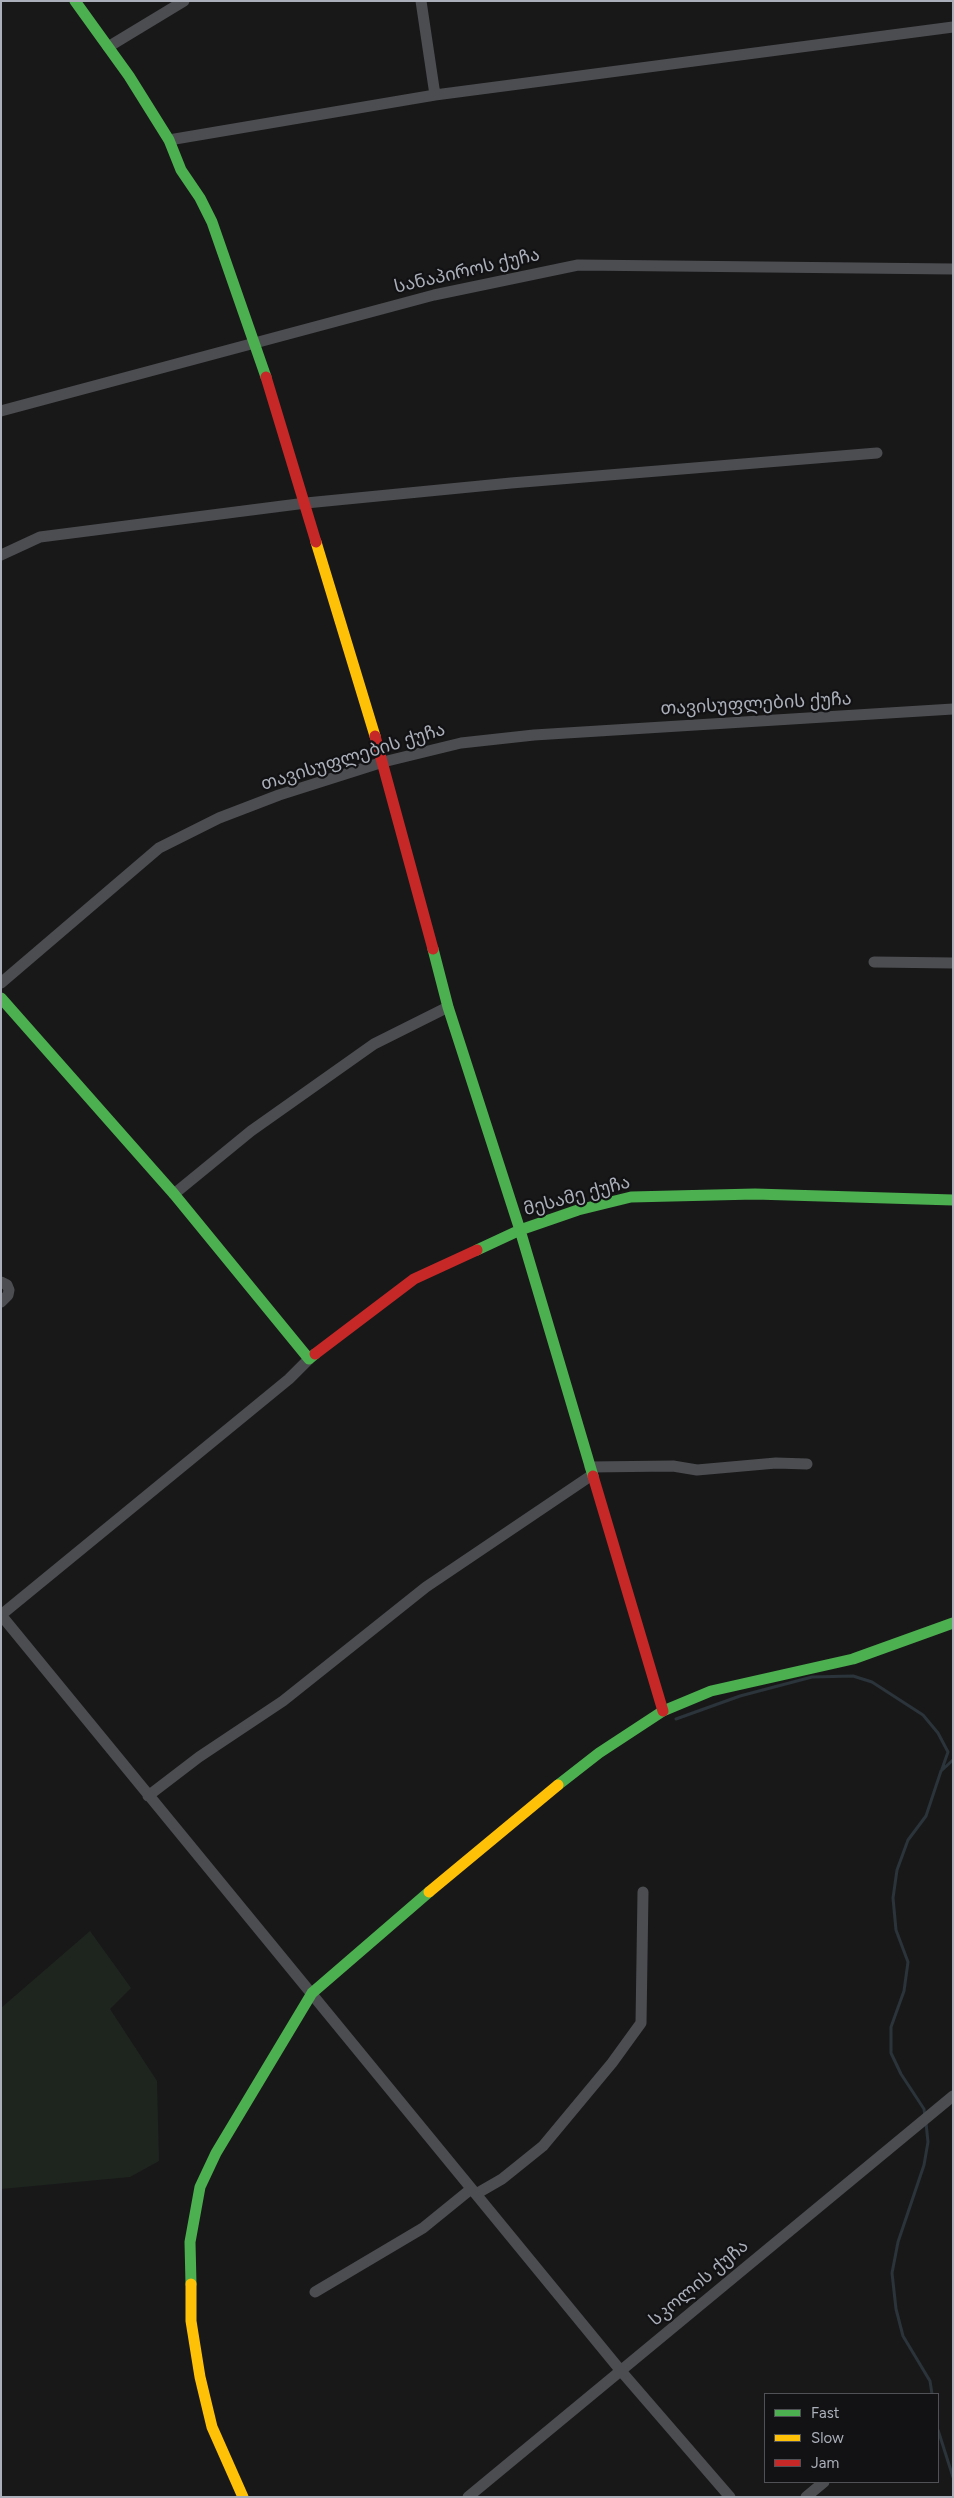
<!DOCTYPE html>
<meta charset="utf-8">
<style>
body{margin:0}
#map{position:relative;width:954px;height:2498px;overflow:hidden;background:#181818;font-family:Figtree,sans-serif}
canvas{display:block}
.frame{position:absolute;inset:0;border:2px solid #aaafb9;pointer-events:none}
.legend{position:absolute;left:764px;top:2393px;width:175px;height:90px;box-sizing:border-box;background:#121214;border:1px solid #4f5156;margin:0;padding:6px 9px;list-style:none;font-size:15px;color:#aaafb9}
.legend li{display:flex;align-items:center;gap:10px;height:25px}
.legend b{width:25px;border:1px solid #4f5156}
</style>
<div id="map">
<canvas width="954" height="2498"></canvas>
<div class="frame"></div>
<ul class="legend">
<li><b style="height:6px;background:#4caf50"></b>Fast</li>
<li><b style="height:6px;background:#ffc107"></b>Slow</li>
<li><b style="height:6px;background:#c62828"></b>Jam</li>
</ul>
</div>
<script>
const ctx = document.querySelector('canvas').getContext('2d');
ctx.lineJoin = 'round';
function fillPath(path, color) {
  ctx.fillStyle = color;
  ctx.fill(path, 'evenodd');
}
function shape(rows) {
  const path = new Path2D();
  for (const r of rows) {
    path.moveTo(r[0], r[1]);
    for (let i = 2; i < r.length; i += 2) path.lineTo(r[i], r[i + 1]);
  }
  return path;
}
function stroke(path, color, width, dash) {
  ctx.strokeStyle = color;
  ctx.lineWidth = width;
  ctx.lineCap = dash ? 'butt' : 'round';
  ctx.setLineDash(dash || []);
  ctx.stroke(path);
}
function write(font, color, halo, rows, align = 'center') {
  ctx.font = font + ' Figtree,"Noto Sans Georgian",sans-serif';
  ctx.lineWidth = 4.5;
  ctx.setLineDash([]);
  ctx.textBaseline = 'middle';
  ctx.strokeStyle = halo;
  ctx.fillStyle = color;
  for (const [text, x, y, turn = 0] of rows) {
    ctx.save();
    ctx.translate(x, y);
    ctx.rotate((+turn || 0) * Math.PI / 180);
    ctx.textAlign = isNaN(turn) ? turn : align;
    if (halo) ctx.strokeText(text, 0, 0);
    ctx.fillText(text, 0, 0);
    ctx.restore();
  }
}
const green = shape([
 [90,1931,131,1988,110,2009,157,2081,159,2161,130,2177,1,2189,1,2008]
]);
const stream = shape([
 [676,1719,740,1696,812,1677,853,1676,872,1682,923,1715,938,1733,948,1752,942,1769],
 [925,2116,924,2109,901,2074,891,2053,891,2027,904,1991,908,1962,896,1930,893,1898,897,1870,908,1840,926,1816,941,1771,953,1760],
 [926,2123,928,2142,924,2165,898,2242,892,2273,896,2309,903,2336,930,2381,932,2394],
 [938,2430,953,2477]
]);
const street = shape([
 [421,1,435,95],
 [108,47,184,1],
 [169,140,435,95,953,27],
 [1,411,434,295,578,265,953,269],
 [1,555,40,537,306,503,511,483,877,453],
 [874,962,953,963],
 [1,983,159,848,219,818,279,795,383,762,461,743,534,735,953,709],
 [174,1194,251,1131,374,1044,448,1007],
 [1,1282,7,1285,9,1290,8,1295,1,1302],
 [590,1467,673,1466,697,1470,776,1463,807,1464],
 [1,1615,621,2371,730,2497],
 [1,1615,289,1379,309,1359],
 [148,1796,199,1757,283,1701,426,1587,592,1475],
 [476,2194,502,2179,543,2146,612,2063,641,2023,643,1892],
 [315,2292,423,2228,471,2189],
 [468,2497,953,2096],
 [806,2497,824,2482]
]);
const fast = shape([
 [75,1,129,76,169,140,181,170,200,198,212,222,266,377],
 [433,949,448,1007,520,1230,593,1476],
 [1,998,174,1194,309,1359,315,1354],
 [477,1250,520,1230,578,1210,631,1197,755,1194,953,1200],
 [558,1785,599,1753,663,1711,711,1691,853,1659,953,1623],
 [191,2284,190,2242,200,2187,216,2153,312,1993,429,1892]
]);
const slow = shape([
 [316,542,375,736],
 [429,1892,558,1785],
 [191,2284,191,2321,200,2377,212,2427,243,2497]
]);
const jam = shape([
 [266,377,316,542],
 [375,736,433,949],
 [315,1354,414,1279,477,1250],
 [593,1476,663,1711]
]);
const streetNames = [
 ["სანაპიროს ქუჩა",467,271,-13],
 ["თავისუფლების ქუჩა",756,704,-3],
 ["თავისუფლების ქუჩა",353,757,-17],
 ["მესამე ქუჩა",577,1196,-15],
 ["სკოლის ქუჩა",699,2283,-40]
];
fillPath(green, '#1e251f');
stroke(stream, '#2b343a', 3);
stroke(street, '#4c4d51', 11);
stroke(fast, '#4caf50', 11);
stroke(slow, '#ffc107', 11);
stroke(jam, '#c62828', 11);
write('18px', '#aaafb9', '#121214', streetNames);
</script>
